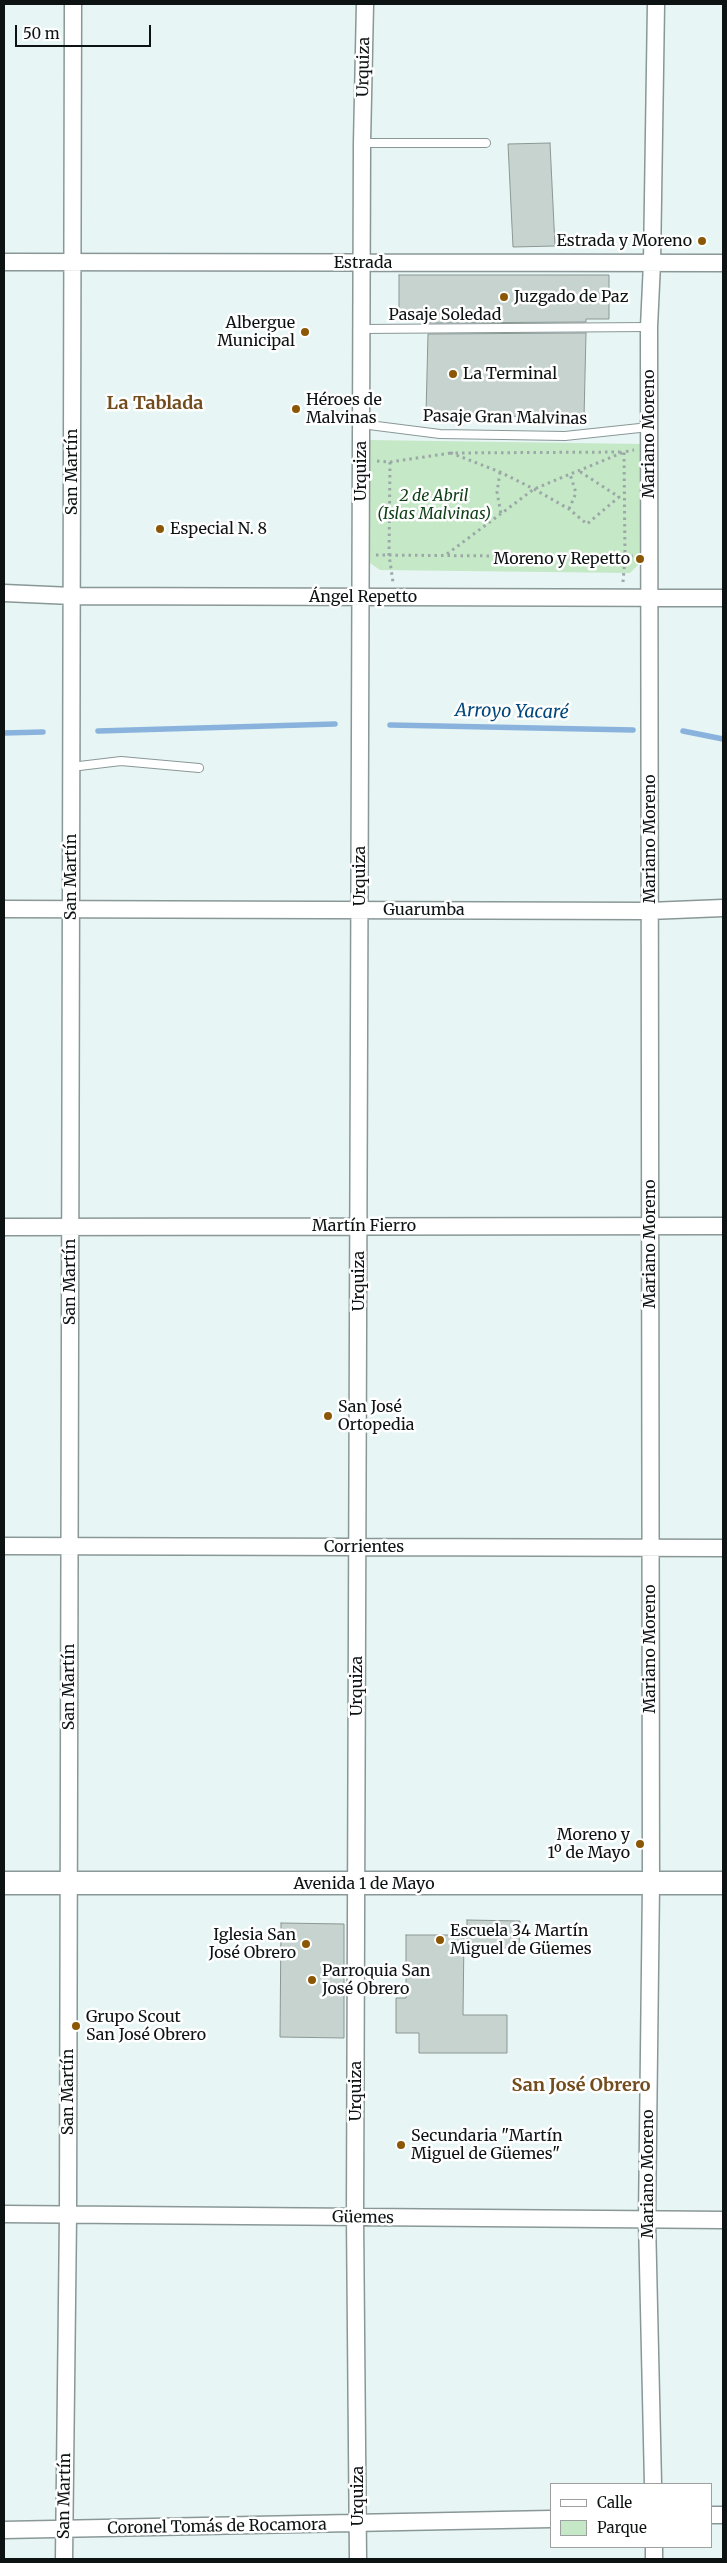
<!DOCTYPE html>
<meta charset="utf-8">
<style>
body{margin:0}
#map{position:relative;width:727px;height:2563px;overflow:hidden;background:#e7f5f5;font-family:Merriweather,serif}
canvas{display:block}
.frame{position:absolute;inset:0;border:5px solid #0d1212;pointer-events:none}
.legend{position:absolute;left:550px;top:2483px;width:162px;height:65px;box-sizing:border-box;background:#fff;border:1px solid #9ea0a0;margin:0;padding:6px 9px;list-style:none;font-size:15px;color:#0d1212}
.legend li{display:flex;align-items:center;gap:10px;height:25px}
.legend b{width:25px;border:1px solid #9ea0a0}
.scale{position:absolute;left:15px;top:25px;width:136px;height:22px;box-sizing:border-box;border:2px solid #0d1212;border-top:0;padding-left:6px;font-size:15px;line-height:18px;white-space:nowrap;color:#0d1212;-webkit-text-stroke:4px #fff;paint-order:stroke}
</style>
<div id="map">
<canvas width="727" height="2563"></canvas>
<div class="frame"></div>
<ul class="legend">
<li><b style="height:6px;background:#fff"></b>Calle</li>
<li><b style="height:14px;background:#c5e8c6"></b>Parque</li>
</ul>
<div class="scale">50 m</div>
</div>
<script>
const ctx = document.querySelector('canvas').getContext('2d');
ctx.lineJoin = 'round';
function fillPath(path, color) {
  ctx.fillStyle = color;
  ctx.fill(path, 'evenodd');
}
function shape(rows) {
  const path = new Path2D();
  for (const r of rows) {
    path.moveTo(r[0], r[1]);
    for (let i = 2; i < r.length; i += 2) path.lineTo(r[i], r[i + 1]);
  }
  return path;
}
function stroke(path, color, width, dash) {
  ctx.strokeStyle = color;
  ctx.lineWidth = width;
  ctx.lineCap = dash ? 'butt' : 'round';
  ctx.setLineDash(dash || []);
  ctx.stroke(path);
}
function write(font, color, halo, rows, align = 'center') {
  ctx.font = font + ' Merriweather,serif';
  ctx.lineWidth = 5;
  ctx.setLineDash([]);
  ctx.textBaseline = 'middle';
  ctx.strokeStyle = halo;
  ctx.fillStyle = color;
  for (const [text, x, y, turn = 0] of rows) {
    ctx.save();
    ctx.translate(x, y);
    ctx.rotate((+turn || 0) * Math.PI / 180);
    ctx.textAlign = isNaN(turn) ? turn : align;
    if (halo) ctx.strokeText(text, 0, 0);
    ctx.fillText(text, 0, 0);
    ctx.restore();
  }
}
const green = shape([
 [366,440,642,444,642,561,630,573,380,570,370,563,367,551]
]);
const stream = shape([
 [390,725,633,730],
 [98,731,335,724],
 [683,731,723,739],
 [4,733,43,732]
]);
const building = shape([
 [550,143,555,246,513,247,508,144,550,143],
 [399,275,609,275,609,319,586,319,586,322,428,323,428,319,399,319,399,275],
 [586,333,584,418,426,414,428,334,586,333],
 [467,1920,520,1921,519,1948,467,1948,467,1920],
 [281,1923,344,1924,344,2038,280,2037,281,1923],
 [406,1935,464,1935,463,2015,507,2015,507,2053,419,2053,419,2033,396,2033,396,1998,406,1998,406,1935]
]);
const path = shape([
 [377,461,390,462,389,555,393,582],
 [390,462,451,453],
 [500,472,497,492,501,514],
 [569,509,576,493,570,474],
 [447,554,534,489,624,452,634,450],
 [376,555,625,557,624,452,451,453,500,472,534,489,569,509,587,524,619,497,579,471],
 [623,582,625,557,633,556]
]);
const lane = shape([
 [362,143,486,143],
 [362,329,649,327],
 [361,424,440,434,565,436,649,427],
 [71,767,121,761,199,768]
]);
const street = shape([
 [4,262,723,263],
 [4,593,72,596,723,598],
 [4,909,649,911,723,908],
 [4,1227,723,1226],
 [4,1546,723,1548],
 [4,2214,723,2220],
 [653,2484,647,2220,651,1884,649,327,652,263,656,4],
 [711,2515,723,2515],
 [4,2530,551,2519],
 [654,2547,654,2559],
 [64,2559,68,2215,73,4],
 [358,2559,355,2217,362,143,365,4]
]);
const secondary = shape([
 [4,1883,723,1883]
]);
const markers = [
 [702,241,5,"#8b5704"],
 [504,297,5,"#8b5704"],
 [305,332,5,"#8b5704"],
 [453,374,5,"#8b5704"],
 [296,409,5,"#8b5704"],
 [160,529,5,"#8b5704"],
 [640,559,5,"#8b5704"],
 [328,1416,5,"#8b5704"],
 [640,1844,5,"#8b5704"],
 [440,1940,5,"#8b5704"],
 [306,1944,5,"#8b5704"],
 [312,1980,5,"#8b5704"],
 [76,2026,5,"#8b5704"],
 [401,2145,5,"#8b5704"]
];
const streetNames = [
 ["Urquiza",364,67,-89],
 ["Estrada",363,263],
 ["Pasaje Soledad",445,315],
 ["Pasaje Gran Malvinas",505,418,1],
 ["Mariano Moreno",649,434,-90],
 ["Urquiza",361,471,-90],
 ["San Martín",72,472,-90],
 ["Ángel Repetto",363,597],
 ["Mariano Moreno",650,839,-90],
 ["Urquiza",360,876,-90],
 ["San Martín",71,877,-90],
 ["Guarumba",424,910],
 ["Martín Fierro",364,1226],
 ["Mariano Moreno",650,1244,-90],
 ["Urquiza",359,1281,-90],
 ["San Martín",70,1282,-90],
 ["Corrientes",364,1547],
 ["Mariano Moreno",650,1649,-90],
 ["Urquiza",357,1686,-90],
 ["San Martín",69,1687,-90],
 ["Avenida 1 de Mayo",364,1884],
 ["Urquiza",356,2091,-90],
 ["San Martín",68,2092,-90],
 ["Mariano Moreno",648,2174,-90],
 ["Güemes",363,2218,1],
 ["San Martín",65,2496,-89],
 ["Urquiza",358,2496,-90],
 ["Coronel Tomás de Rocamora",217,2527,-1]
];
const poiNames = [
 ["Estrada y Moreno",692,241,"right"],
 ["Juzgado de Paz",514,297],
 ["Albergue",295,323,"right"],
 ["Municipal",295,341,"right"],
 ["La Terminal",463,374],
 ["Héroes de",306,400],
 ["Malvinas",306,418],
 ["Especial N. 8",170,529],
 ["Moreno y Repetto",630,559,"right"],
 ["San José",338,1407],
 ["Ortopedia",338,1425],
 ["Moreno y",630,1835,"right"],
 ["1º de Mayo",630,1853,"right"],
 ["Escuela 34 Martín",450,1931],
 ["Miguel de Güemes",450,1949],
 ["Iglesia San",296,1935,"right"],
 ["José Obrero",296,1953,"right"],
 ["Parroquia San",322,1971],
 ["José Obrero",322,1989],
 ["Grupo Scout",86,2017],
 ["San José Obrero",86,2035],
 ["Secundaria \"Martín",411,2136],
 ["Miguel de Güemes\"",411,2154]
];
const parkNames = [
 ["2 de Abril",434,496],
 ["(Islas Malvinas)",434,514]
];
const neighbourhoodNames = [
 ["La Tablada",155,404],
 ["San José Obrero",581,2086]
];
const waterNames = [
 ["Arroyo Yacaré",512,712,1]
];
fillPath(green, '#c5e8c6');
stroke(stream, '#89b3dd', 5.5);
fillPath(building, '#c6d3ce');
stroke(building, '#8b9792', 1);
stroke(lane, '#8a9797', 10);
stroke(street, '#8a9797', 19);
stroke(secondary, '#8a9797', 25);
stroke(path, '#9ca7a7', 3, [2.5, 4]);
stroke(lane, '#fff', 8);
stroke(street, '#fff', 16);
stroke(secondary, '#fff', 22);
for (const [x, y, r, color] of markers) {
  const dot = new Path2D();
  dot.arc(x, y, r, 0, 2 * Math.PI);
  ctx.fillStyle = color;
  ctx.fill(dot);
  stroke(dot, '#fff', 2);
}
write('16px', '#0d1212', '#fff', streetNames);
write('16px', '#0d1212', '#fff', poiNames, 'left');
write('italic 16px', '#114118', '#fff', parkNames);
write('bold 18px', '#724c1d', '#fff', neighbourhoodNames);
write('italic 18px', '#01477b', '#fff', waterNames);
</script>
